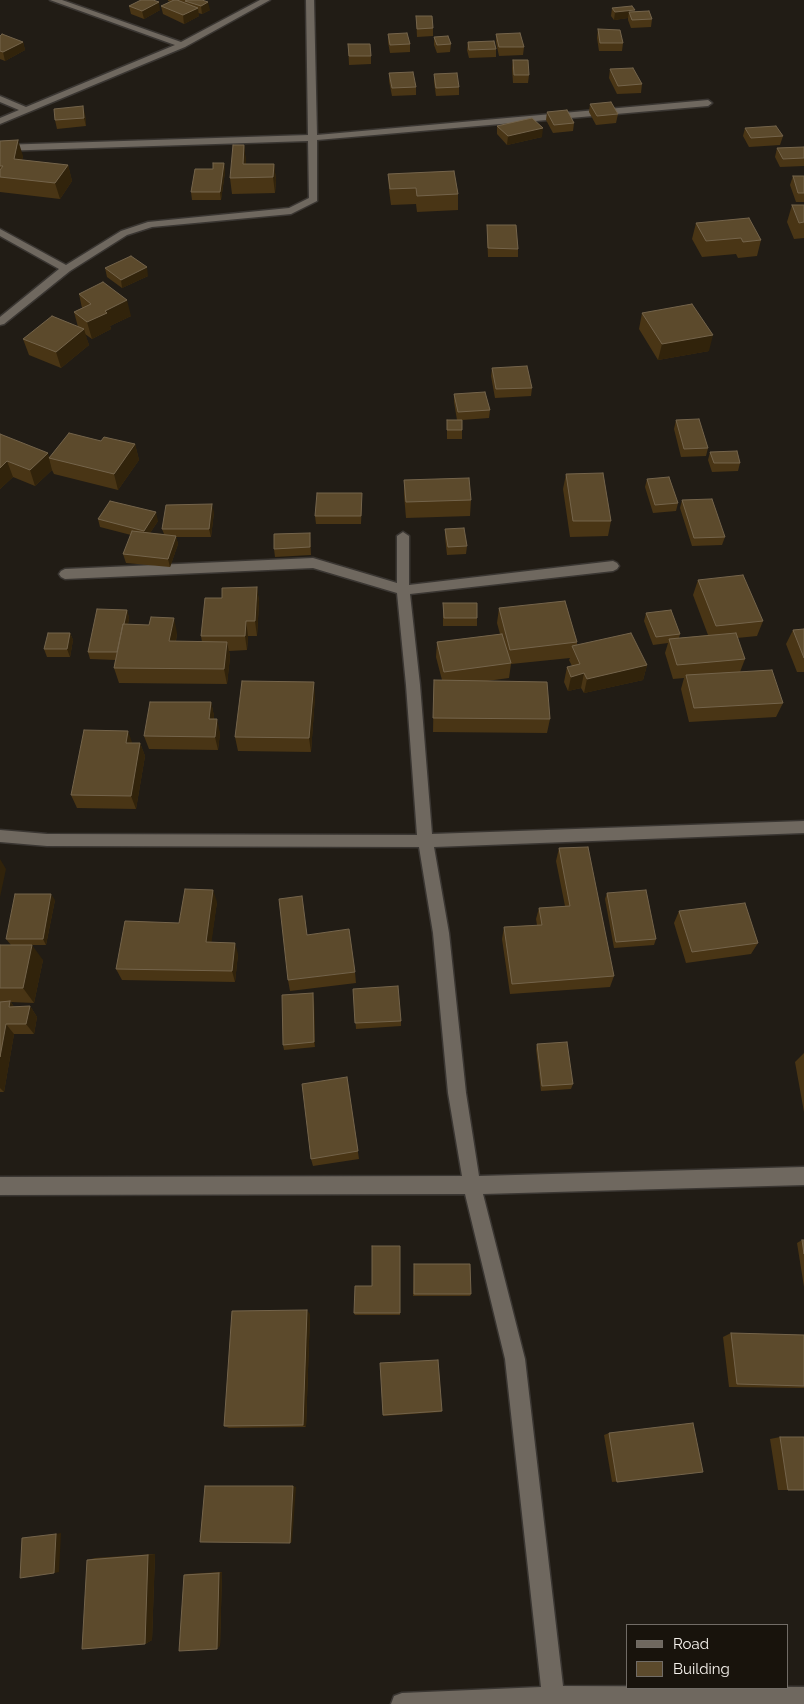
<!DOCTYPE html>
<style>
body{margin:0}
#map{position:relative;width:804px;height:1704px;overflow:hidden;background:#211c15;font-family:Raleway,sans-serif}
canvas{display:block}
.legend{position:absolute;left:626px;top:1624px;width:162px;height:65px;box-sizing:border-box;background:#18130c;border:1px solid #716c66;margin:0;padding:6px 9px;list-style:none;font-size:15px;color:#f6f2ed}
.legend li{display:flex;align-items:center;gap:10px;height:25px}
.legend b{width:25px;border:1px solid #716c66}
</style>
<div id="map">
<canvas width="804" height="1704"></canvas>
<ul class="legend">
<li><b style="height:6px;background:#6f685f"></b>Road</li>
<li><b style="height:14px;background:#5c4a2c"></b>Building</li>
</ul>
</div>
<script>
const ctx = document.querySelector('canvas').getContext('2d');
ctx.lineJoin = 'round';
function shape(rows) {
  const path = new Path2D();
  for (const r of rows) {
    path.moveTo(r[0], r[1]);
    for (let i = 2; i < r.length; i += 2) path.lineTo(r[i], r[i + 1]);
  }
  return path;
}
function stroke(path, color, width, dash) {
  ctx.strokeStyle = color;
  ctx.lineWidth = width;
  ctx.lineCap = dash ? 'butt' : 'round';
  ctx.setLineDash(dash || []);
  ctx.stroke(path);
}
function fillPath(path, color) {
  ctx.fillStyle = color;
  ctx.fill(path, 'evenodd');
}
const minor = shape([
 [50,0,62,0,181,42,260,0,270,0,185,47,0,124,0,118,19,110,0,102,0,96,26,107,175,45,50,0],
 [306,0,314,0,317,135,708,100,712,103,708,106,317,140,317,201,291,214,152,227,127,235,70,271,4,324,0,325,0,317,59,269,0,236,0,229,66,265,121,231,148,222,289,208,309,198,308,141,0,151,0,145,308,135,306,0],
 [403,532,409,536,409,585,613,561,617,563,619,566,617,569,613,571,410,594,420,685,432,834,804,821,804,833,434,847,449,933,466,1093,479,1176,804,1167,804,1185,483,1194,525,1359,563,1686,804,1687,804,1704,391,1704,394,1696,402,1693,541,1687,505,1359,465,1194,0,1195,0,1177,462,1176,448,1093,433,933,419,847,47,846,0,842,0,830,47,834,417,835,406,685,397,593,313,568,65,579,61,577,59,574,61,571,65,569,313,558,397,583,397,536,403,532]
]);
const wall = shape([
 [168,0,202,0,210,10,202,14,198,13,199,16,184,24,163,14,161,6,170,2,168,1],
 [129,6,160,10,144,19,131,14],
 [612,8,635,12,652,19,651,27,631,28,628,20,628,18,614,20,611,16],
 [416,16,433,28,433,36,417,37],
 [598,29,623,43,622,51,599,51,597,38],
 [388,34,410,44,410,52,390,53,388,42],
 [496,34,524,47,523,55,499,56,496,42],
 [0,36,23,42,25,50,5,61,0,59],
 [434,37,451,44,450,52,437,53,434,45],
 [468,42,496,49,496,57,469,58,467,50],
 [348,44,371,56,371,64,349,65],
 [513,60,529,75,528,83,513,83,512,68],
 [610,69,642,84,641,93,617,94,609,78],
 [389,73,416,87,416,95,392,96,389,81],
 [434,74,459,87,459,95,436,96,434,82],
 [590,104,618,114,616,123,596,125,589,112],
 [547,112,574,123,573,131,553,133,546,120],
 [85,114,86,126,57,129,55,120],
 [497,126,542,137,507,145,497,134],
 [745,128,783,136,780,145,749,147,743,136],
 [0,141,23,156,22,160,68,165,72,181,60,199,0,192],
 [244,145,246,164,274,164,276,180,275,193,232,194,230,178],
 [804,147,804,166,780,167,775,157,777,148],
 [224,163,225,172,221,200,192,200,191,192,213,169],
 [388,174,458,194,458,210,417,212,416,204,391,205,389,190],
 [793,176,804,176,804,202,796,202,790,185],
 [792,205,804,205,804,238,794,239,787,222],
 [696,223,761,240,757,256,738,258,736,254,702,257,692,239],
 [487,225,518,249,518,257,488,257,487,234],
 [105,268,148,276,122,288,107,277],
 [79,294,131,316,110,326,111,329,92,339,85,334,89,345,61,368,29,355,23,339,78,327,74,312,82,308],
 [642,313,709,351,658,360,639,329],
 [492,368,532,388,531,396,495,398,491,376],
 [454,394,490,410,489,418,462,420,462,439,447,439,447,420,457,420,454,402],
 [676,420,708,448,706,456,681,457,674,429],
 [0,434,50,457,101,441,135,444,139,460,118,490,54,474,52,470,35,486,13,477,0,489],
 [710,452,740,463,738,471,712,472,708,460],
 [566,474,611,521,608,536,570,537,563,489],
 [647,479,678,503,676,511,653,513,645,487],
 [404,480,471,500,470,516,406,518,404,495],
 [682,500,725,537,722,545,692,546,680,508],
 [362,501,361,524,316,524,315,516],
 [214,512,211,537,176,537,178,544,170,567,126,563,123,554,131,535,100,527,98,519,158,521,150,533,164,534,162,529],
 [445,529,467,546,466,554,447,555,445,537],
 [310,533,311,555,275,557,274,549],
 [698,580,763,621,757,636,737,638,745,659,740,672,783,703,776,717,689,722,681,689,684,678,673,679,665,653,668,643,653,645,644,621,646,613,680,634,679,638,708,635,693,595],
 [257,587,259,602,257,636,248,636,247,650,229,651,230,657,227,684,119,683,114,668,115,660,90,659,88,652,127,610,129,618,128,624,177,633,176,641,202,642,201,636,222,598],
 [443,603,477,618,477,626,443,626],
 [499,608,577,642,577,645,647,665,643,680,584,693,581,688,568,691,564,682,567,667,572,666,569,660,570,658,511,664,509,678,487,681,550,719,547,733,433,732,434,680,442,680,436,657,437,642,500,634,497,623],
 [804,629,804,672,797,672,786,644,793,630],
 [70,633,73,640,70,657,47,657,44,649],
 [315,696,311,752,238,751,235,737],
 [211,702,214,716,214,719,220,733,218,750,149,749,144,736],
 [132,743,140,743,145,756,136,809,77,808,71,795],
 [559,848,614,976,610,987,510,994,502,939,504,927,537,925,536,919,539,908,565,906,556,861],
 [607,893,656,939,654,945,614,948,605,899],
 [55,900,46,945,11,945,6,939],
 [217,902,211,942,238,954,235,982,122,980,116,969,179,923],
 [679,911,758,943,751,954,686,963,674,923],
 [0,945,43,960,34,1003,11,1002,14,1007,30,1006,37,1017,34,1034,14,1034,4,1092,0,1092],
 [355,972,356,983,290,991,288,980],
 [353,989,401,1021,401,1026,356,1029],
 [314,998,315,1047,284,1050,283,1045],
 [537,1044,573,1084,571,1089,541,1091,536,1049],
 [804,1053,804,1112,795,1062],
 [347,1077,359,1159,313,1166,311,1159],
 [802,1240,804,1240,804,1287,797,1243],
 [400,1250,400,1315,355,1315,354,1313,372,1286],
 [414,1264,471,1294,470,1296,413,1296],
 [310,1314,306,1427,229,1428,224,1426],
 [731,1333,804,1335,804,1388,729,1387,723,1337],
 [442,1411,441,1412,383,1416,383,1415],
 [609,1433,703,1472,612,1482,604,1435],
 [780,1437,804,1490,778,1490,770,1439],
 [155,1554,152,1640,145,1644,87,1560,95,1558],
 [222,1572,220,1646,184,1575,187,1574]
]);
const shadedWall = shape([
 [159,2,160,10,144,19,142,11],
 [208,2,210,10,202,14,201,6],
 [198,8,199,16,184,24,183,15],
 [635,10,634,18,629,12,628,18,614,20,615,12],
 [23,42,25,50,5,61,3,52],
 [83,106,85,114,86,126,84,118],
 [543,128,542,137,507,145,508,136],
 [18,140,23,156,18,175,14,159],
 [244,145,246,161,245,177,243,164],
 [224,163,225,172,221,200,220,192],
 [274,164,276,180,275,193,273,177],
 [68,165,72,181,60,199,55,183],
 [147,267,148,276,122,288,121,280],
 [127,300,131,316,110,326,111,329,92,339,87,322,105,311],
 [84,329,89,345,61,368,56,352],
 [713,335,709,351,658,360,662,344],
 [135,444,139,460,118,490,114,474],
 [48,453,50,459,49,458,52,470,35,486,30,470],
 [7,461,13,477,0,489,0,468],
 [212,504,214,512,211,537,209,529],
 [156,512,158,521,146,539,144,531],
 [176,536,178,544,170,567,168,559],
 [257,587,259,602,257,636,255,621],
 [127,610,129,618,121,660,118,652],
 [174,618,177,633,173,656,169,641],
 [246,621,248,636,247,650,245,636],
 [70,633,73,640,70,657,67,649],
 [227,642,230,657,227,684,224,669],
 [647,665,643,680,584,693,587,679],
 [584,673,581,688,568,691,571,677],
 [314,682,315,696,311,752,309,738],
 [211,702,214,716,212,733,209,719],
 [217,719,220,733,218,750,215,737],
 [128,731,133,745,126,743],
 [140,743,145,756,136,809,131,796],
 [0,859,6,869,0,897],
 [213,890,217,902,210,953,206,942],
 [51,894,55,900,46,945,43,939],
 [235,943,238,954,235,982,232,971],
 [32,945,43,960,34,1003,23,988],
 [313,993,314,998,315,1047,314,1042],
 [10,1001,18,1012,9,1007],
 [30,1006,37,1017,34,1034,26,1024],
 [6,1024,14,1034,4,1092,0,1088,0,1057],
 [307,1310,310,1314,306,1427,303,1425],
 [293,1486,296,1487,292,1542,290,1543],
 [61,1533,59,1572,54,1573,56,1534],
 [155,1554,152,1640,145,1644,148,1555],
 [222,1572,220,1646,217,1649,219,1573]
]);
const building = shape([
 [141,0,153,0,159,2,142,11,129,6,141,0],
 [174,0,177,0,198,8,183,15,161,6,174,0],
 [187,0,202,0,208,2,201,6,185,1,187,0],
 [632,6,635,10,615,12,612,8,632,6],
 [649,11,652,19,632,20,629,12,649,11],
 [416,16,432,16,433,28,417,29,416,16],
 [598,29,620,30,623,43,600,43,598,29],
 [407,33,410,44,390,45,388,34,407,33],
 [520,33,524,47,499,47,496,34,520,33],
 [2,34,23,42,3,52,0,51,0,36,2,34],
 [448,36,451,44,437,45,434,37,448,36],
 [494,41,496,49,469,50,468,42,494,41],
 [348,44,370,44,371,56,349,56,348,44],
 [513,60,528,60,529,75,514,75,513,60],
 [633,68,642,84,618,86,610,69,633,68],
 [413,72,416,87,392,88,389,73,413,72],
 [457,73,459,87,436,88,434,74,457,73],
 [611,102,618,114,597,116,590,104,611,102],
 [83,106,84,118,55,120,54,109,83,106],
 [567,110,574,123,554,125,547,112,567,110],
 [532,118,543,128,508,136,497,126,532,118],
 [776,126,783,136,751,138,745,128,776,126],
 [18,140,14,159,68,165,55,183,0,177,0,170,3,166,0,166,0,141,18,140],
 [233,145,244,145,243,164,274,164,273,177,230,178,233,145],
 [804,147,804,158,783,159,777,148,804,147],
 [213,163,224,163,220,192,191,192,195,169,213,169,213,163],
 [454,171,458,194,417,196,416,188,390,189,388,174,454,171],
 [793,176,804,176,804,193,798,193,793,176],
 [792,205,804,205,804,222,799,223,792,205],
 [749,218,761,240,743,242,741,238,706,241,696,223,749,218],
 [487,225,516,225,518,249,488,248,487,225],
 [131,256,147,267,121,280,105,268,131,256],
 [103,282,127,300,105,311,107,313,87,322,74,312,91,304,79,294,103,282],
 [692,304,713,335,662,344,642,313,692,304],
 [52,316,84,329,56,352,23,339,52,316],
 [527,366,532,388,496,389,492,368,527,366],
 [485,392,490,410,458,412,454,394,485,392],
 [699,419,708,448,684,449,676,420,699,419],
 [447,420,462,420,462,430,447,430,447,420],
 [69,433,101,441,104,437,135,444,114,474,49,458,69,433],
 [0,434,48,453,30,470,7,461,0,468,0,434],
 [737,451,740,463,714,463,710,452,737,451],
 [603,473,611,521,573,521,566,474,603,473],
 [669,477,678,503,655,505,647,479,669,477],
 [469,478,471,500,406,502,404,480,469,478],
 [317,493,362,493,361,516,315,516,317,493],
 [712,499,725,537,694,538,682,500,712,499],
 [110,501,156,512,144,531,98,519,110,501],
 [212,504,209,529,162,529,166,505,212,504],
 [464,528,467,546,448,547,445,529,464,528],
 [132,531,176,536,168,559,123,554,132,531],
 [310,533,310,547,274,549,274,534,310,533],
 [743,575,763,621,716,626,698,580,743,575],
 [257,587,255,621,246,621,245,636,201,636,205,598,222,598,222,588,257,587],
 [565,601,577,642,510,650,499,608,565,601],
 [443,603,477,603,477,618,444,618,443,603],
 [97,609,127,610,124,624,123,624,117,652,88,652,97,609],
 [671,610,680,634,656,637,646,613,671,610],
 [151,617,174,618,169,641,227,642,224,669,114,668,123,624,149,625,151,617],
 [804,629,804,658,793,630,804,629],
 [48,633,70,633,67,649,44,649,48,633],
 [631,633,647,665,587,679,584,673,571,677,567,667,580,664,572,646,631,633],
 [736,633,745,659,677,665,669,639,736,633],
 [502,634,511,663,444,672,437,642,502,634],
 [772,670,783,703,694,708,686,675,772,670],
 [434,680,547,682,550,719,433,718,434,680],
 [242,681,314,682,309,738,235,737,242,681],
 [150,702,211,702,209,719,217,719,215,737,144,736,150,702],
 [84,730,128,731,126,743,140,743,131,796,71,795,84,730],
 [588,847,614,976,512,984,504,927,542,925,539,908,570,906,559,848,588,847],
 [185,889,213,890,206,942,235,943,232,971,116,969,125,921,179,923,185,889],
 [646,890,656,939,616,942,607,893,646,890],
 [15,894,51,894,43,939,6,939,15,894],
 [302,896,307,935,349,929,355,972,288,980,279,899,302,896],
 [745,903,758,943,692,952,679,911,745,903],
 [0,945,32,945,23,988,0,988,0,945],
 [398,986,401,1021,355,1023,353,989,398,986],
 [313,993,314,1042,283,1045,282,995,313,993],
 [10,1001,9,1007,30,1006,26,1024,6,1024,0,1057,0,1002,10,1001],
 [567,1042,573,1084,542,1086,537,1044,567,1042],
 [347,1077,358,1151,311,1159,302,1084,347,1077],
 [802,1240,804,1240,804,1254,802,1240],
 [372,1246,400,1246,400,1313,354,1313,355,1286,372,1286,372,1246],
 [414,1264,470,1264,471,1294,414,1294,414,1264],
 [307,1310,303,1425,224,1426,232,1311,307,1310],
 [731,1333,804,1335,804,1386,737,1384,731,1333],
 [438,1360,442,1411,383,1415,380,1363,438,1360],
 [693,1423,703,1472,617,1482,609,1433,693,1423],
 [780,1437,804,1437,804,1490,788,1490,780,1437],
 [205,1486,293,1486,290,1543,200,1542,205,1486],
 [56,1534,54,1573,20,1578,22,1538,56,1534],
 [148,1555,145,1644,82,1649,87,1560,148,1555],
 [219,1573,217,1649,179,1651,184,1575,219,1573]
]);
stroke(minor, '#3a3632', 3);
fillPath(minor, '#6f685f');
fillPath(wall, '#493515');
fillPath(shadedWall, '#31230b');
fillPath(building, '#5c4a2c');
stroke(building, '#74644b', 1);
</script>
